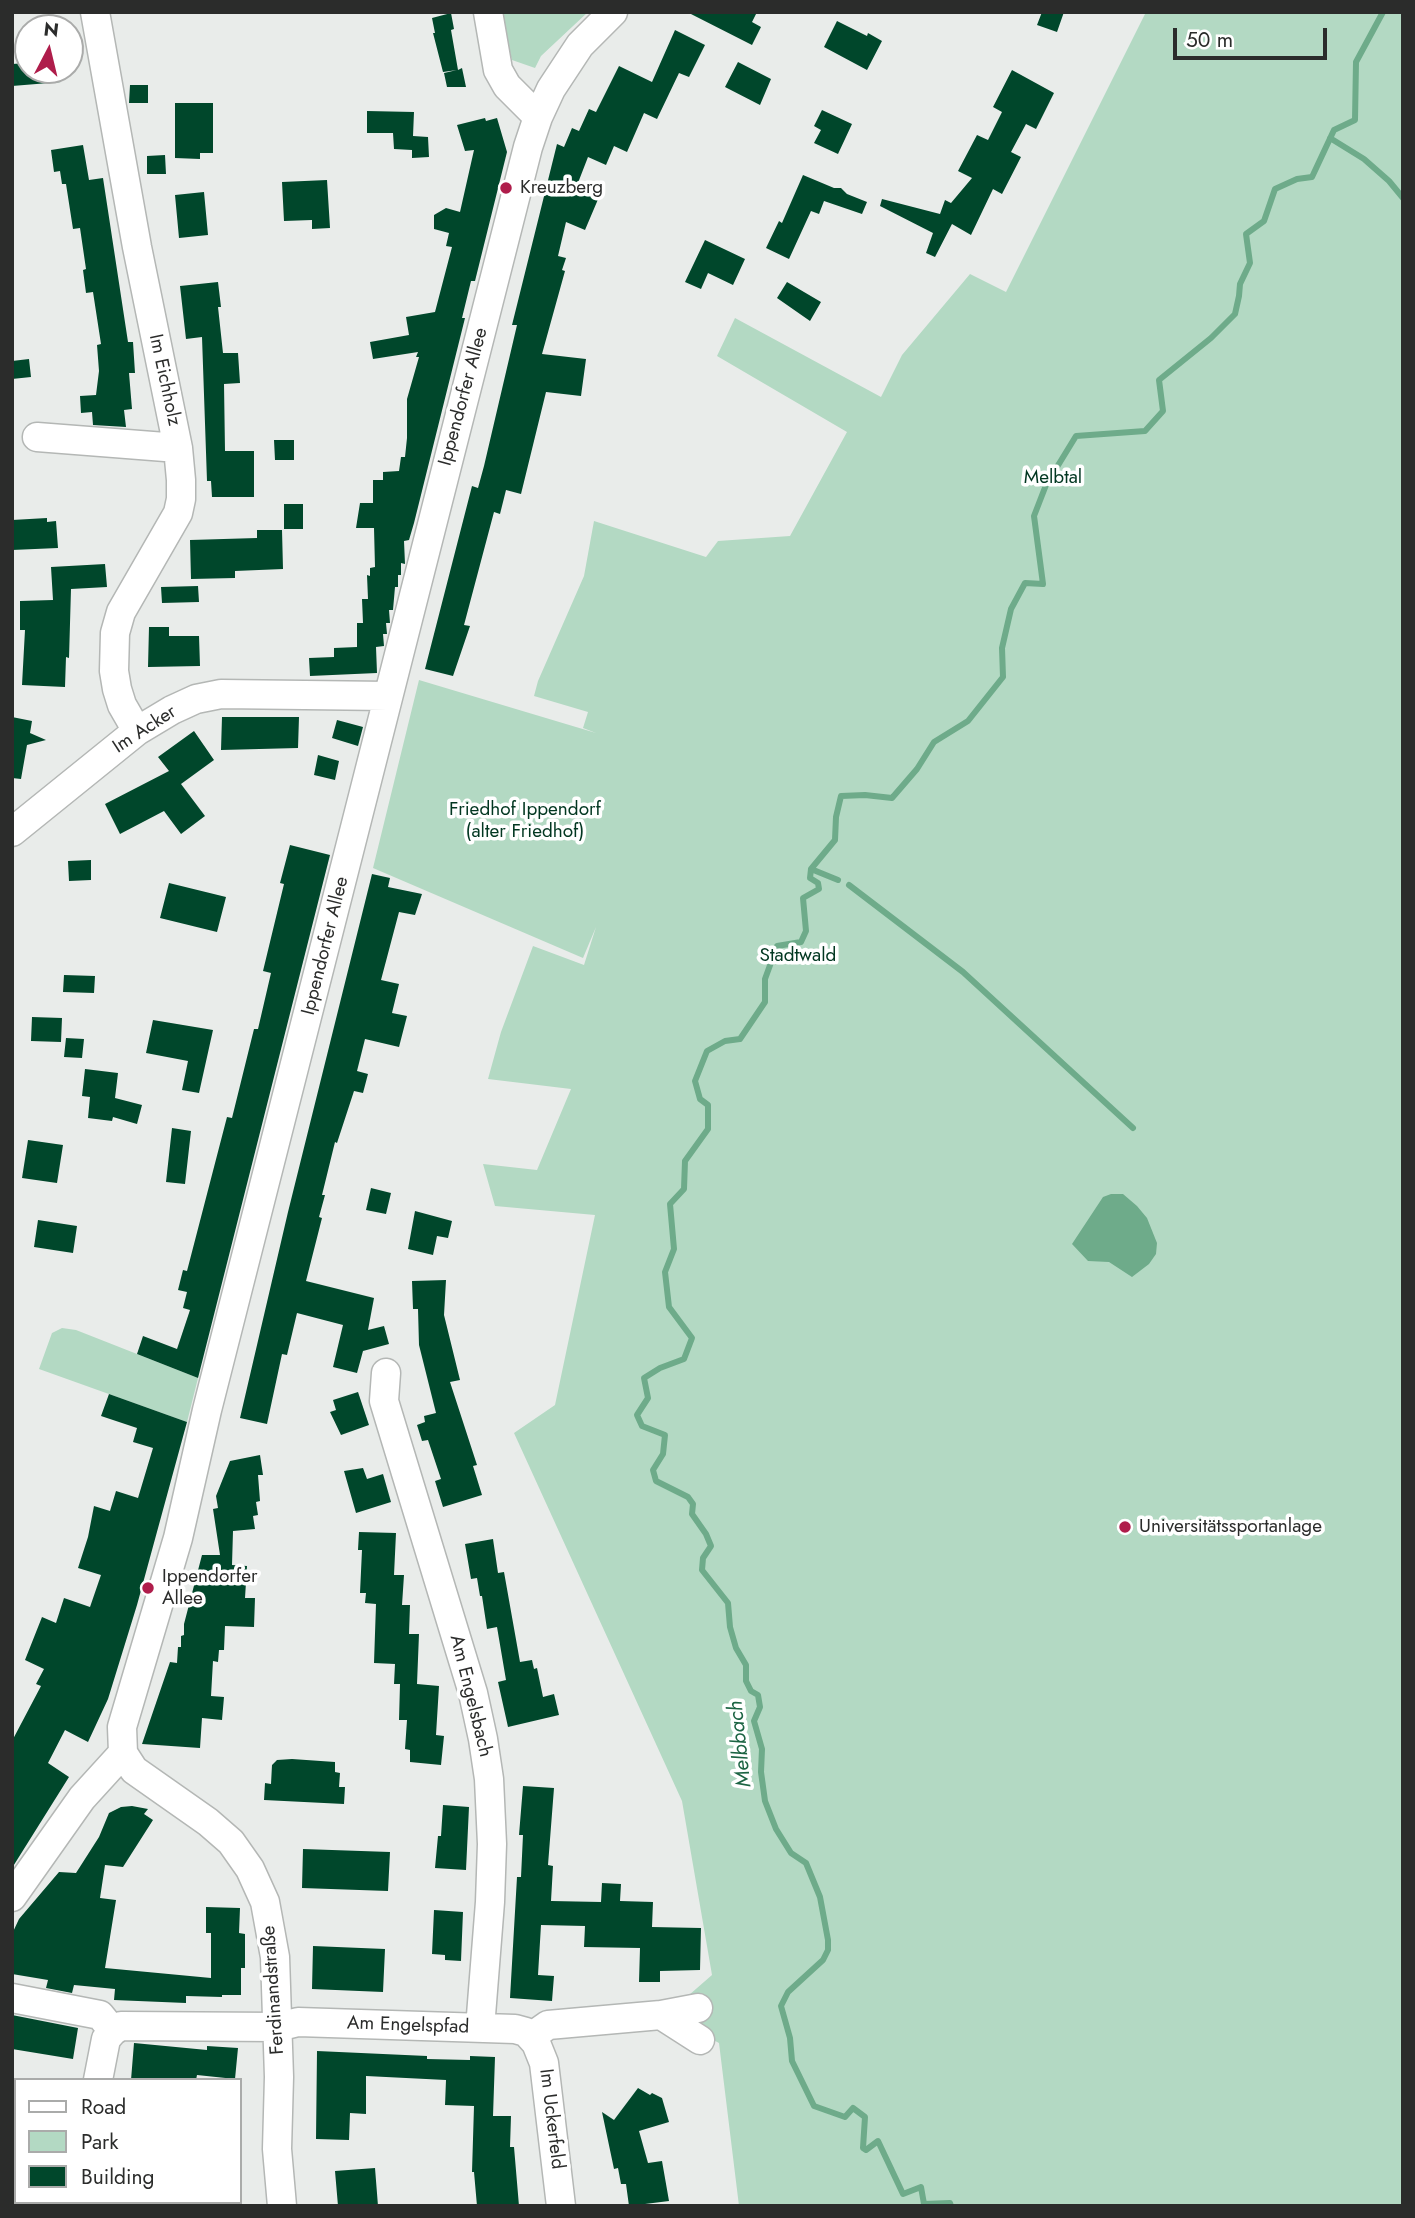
<!DOCTYPE html>
<meta charset="utf-8">
<style>
body{margin:0}
#map{position:relative;width:1415px;height:2218px;overflow:hidden;background:#e9ecea;font-family:Jost,sans-serif}
canvas{display:block}
.frame{position:absolute;inset:0;border:14px solid #2b2c2b;pointer-events:none}
.legend{position:absolute;left:14px;top:2078px;width:228px;height:126px;box-sizing:border-box;background:#fff;border:2px solid #aaabaa;margin:0;padding:9px 12px;list-style:none;font-size:21px;color:#2b2c2b}
.legend li{display:flex;align-items:center;gap:14px;height:35px}
.legend b{width:35px;border:2px solid #aaabaa}
.north{position:absolute;left:14px;top:14px;width:70px;height:70px;box-sizing:border-box;background:#fff;border:2px solid #aaabaa;border-radius:50%;rotate:7deg;font-size:19px;font-weight:700;line-height:28px;text-align:center;color:#2b2c2b}
.north::after{content:'';display:block;margin:auto;width:24px;height:32px;background:#af1d4b;clip-path:polygon(50% 0,100% 100%,50% 72%,0 100%)}
.scale{position:absolute;left:1173px;top:28px;width:154px;height:32px;box-sizing:border-box;border:4px solid #2b2c2b;border-top:0;padding-left:9px;font-size:21px;line-height:24px;white-space:nowrap;color:#2b2c2b;-webkit-text-stroke:5px #fff;paint-order:stroke}
</style>
<div id="map">
<canvas width="1415" height="2218"></canvas>
<div class="frame"></div>
<ul class="legend">
<li><b style="height:9px;background:#fff"></b>Road</li>
<li><b style="height:19px;background:#b3d9c3"></b>Park</li>
<li><b style="height:19px;background:#00472b"></b>Building</li>
</ul>
<div class="north">N</div>
<div class="scale">50 m</div>
</div>
<script>
const ctx = document.querySelector('canvas').getContext('2d');
ctx.lineJoin = 'round';
function fillPath(path, color) {
  ctx.fillStyle = color;
  ctx.fill(path, 'evenodd');
}
function shape(rows) {
  const path = new Path2D();
  for (const r of rows) {
    path.moveTo(r[0], r[1]);
    for (let i = 2; i < r.length; i += 2) path.lineTo(r[i], r[i + 1]);
  }
  return path;
}
function stroke(path, color, width, dash) {
  ctx.strokeStyle = color;
  ctx.lineWidth = width;
  ctx.lineCap = dash ? 'butt' : 'round';
  ctx.setLineDash(dash || []);
  ctx.stroke(path);
}
function write(font, color, halo, rows, align = 'center') {
  ctx.font = font + ' Jost,sans-serif';
  ctx.lineWidth = 7;
  ctx.setLineDash([]);
  ctx.textBaseline = 'middle';
  ctx.strokeStyle = halo;
  ctx.fillStyle = color;
  for (const [text, x, y, turn = 0] of rows) {
    ctx.save();
    ctx.translate(x, y);
    ctx.rotate((+turn || 0) * Math.PI / 180);
    ctx.textAlign = isNaN(turn) ? turn : align;
    if (halo) ctx.strokeText(text, 0, 0);
    ctx.fillText(text, 0, 0);
    ctx.restore();
  }
}
const green = shape([
 [499,12,588,12,541,56,535,68,512,60],
 [1146,12,1403,12,1403,2206,739,2206,719,2043,666,2015,712,1975,682,1801,514,1433,555,1405,595,1215,495,1206,483,1164,537,1170,571,1089,488,1079,501,1032,533,946,584,965,596,927,583,958,373,868,419,680,596,733,583,728,588,712,534,696,538,681,584,576,594,521,706,557,718,541,790,536,847,432,717,356,735,318,881,397,902,355,970,274,1006,292],
 [62,1328,76,1330,198,1378,187,1422,39,1369,52,1333]
]);
const water = shape([
 [1111,1194,1123,1194,1137,1206,1147,1218,1157,1243,1156,1254,1149,1264,1132,1277,1109,1262,1088,1261,1072,1244,1103,1197]
]);
const stream = shape([
 [1330,138,1364,159,1389,181,1403,198],
 [811,869,838,880],
 [849,885,963,972,1133,1128],
 [951,2206,950,2203,924,2204,921,2187,903,2194,878,2141,866,2150,863,2148,865,2117,853,2108,845,2117,814,2106,792,2061,790,2038,781,2006,788,1992,823,1960,828,1950,828,1940,820,1897,806,1863,791,1853,776,1829,765,1801,761,1772,762,1749,754,1721,760,1707,758,1695,751,1691,746,1681,746,1665,736,1648,730,1627,728,1603,702,1570,703,1558,711,1546,706,1534,692,1514,693,1504,688,1497,656,1481,653,1470,663,1454,665,1435,642,1426,637,1415,648,1398,644,1378,660,1368,684,1359,692,1338,669,1307,665,1272,674,1249,670,1204,684,1189,685,1161,708,1129,708,1105,700,1099,695,1081,707,1051,725,1041,740,1039,765,1002,765,979,777,946,801,942,806,931,803,898,819,889,818,883,810,878,811,869,835,840,836,817,841,796,865,795,892,798,917,769,934,742,968,721,1003,677,1002,648,1011,609,1025,583,1043,584,1034,516,1046,485,1076,436,1145,431,1163,411,1159,380,1211,338,1235,314,1239,296,1240,284,1250,263,1246,234,1264,221,1275,189,1297,179,1312,177,1334,130,1355,120,1356,62,1383,12]
]);
const building = shape([
 [687,12,757,12,752,22,761,27,752,45],
 [1042,12,1064,12,1057,32,1037,25],
 [451,13,454,29,451,30,458,70,462,68,466,87,447,87,444,73,457,70,443,72,433,33,435,33,432,18],
 [837,21,867,36,868,33,882,41,867,70,824,47],
 [675,30,705,45,689,77,679,73,657,119,644,113,627,152,614,146,606,165,588,157,576,188,599,197,585,230,566,222,558,256,566,258,562,270,565,271,542,354,586,359,581,396,546,392,521,494,506,490,500,514,494,512,464,625,470,626,453,676,425,669,472,486,478,488,484,466,517,325,512,325,557,144,564,147,572,128,579,131,589,109,596,112,619,66,652,82],
 [738,62,771,79,760,105,725,87],
 [28,63,28,70,60,70,61,82,12,86,12,64],
 [1012,70,1054,93,1036,129,1026,124,1011,152,1021,157,1002,194,993,189,971,235,952,224,935,257,926,253,933,233,880,206,882,199,940,214,945,200,951,203,972,178,958,171,977,135,988,140,1002,112,993,107],
 [130,85,148,85,148,103,129,103],
 [175,103,213,103,213,153,200,153,200,159,175,158],
 [822,110,852,124,838,154,814,143,821,130,814,126],
 [367,111,414,112,413,136,428,137,429,157,412,158,412,150,394,149,393,133,367,133],
 [485,118,486,121,497,118,507,152,475,281,471,281,462,318,465,318,414,523,409,540,404,541,405,564,401,563,401,575,398,575,398,587,395,587,393,610,389,610,390,623,386,623,387,634,383,634,384,646,376,647,377,673,310,676,309,658,334,657,334,648,357,647,357,623,363,623,362,599,368,599,367,575,370,576,370,568,375,567,374,528,356,528,360,503,373,503,373,480,383,480,383,472,399,471,401,457,405,457,407,438,407,399,419,357,416,357,418,352,373,359,370,342,409,335,406,317,435,312,452,247,446,246,449,233,434,229,434,215,446,208,460,212,474,150,465,151,457,125],
 [83,145,89,180,103,178,128,342,133,342,135,373,129,373,132,409,124,410,126,427,93,425,92,412,81,413,80,396,96,395,99,371,97,345,101,344,93,292,86,293,83,270,86,269,80,228,73,229,66,184,62,184,60,171,54,172,51,150],
 [165,155,166,174,147,174,147,156],
 [803,175,834,188,841,188,847,194,867,202,862,214,824,201,819,214,811,211,789,259,766,248,779,221,782,223],
 [327,180,330,228,312,229,312,220,284,221,282,182],
 [204,192,208,235,179,238,175,195],
 [705,240,745,259,733,285,708,273,701,289,685,282],
 [218,282,221,307,218,307,223,353,238,353,240,383,224,384,225,451,254,451,254,497,212,497,211,481,207,481,202,337,186,339,180,286],
 [787,282,821,302,810,321,777,298],
 [29,359,31,377,12,379,12,361],
 [274,440,294,440,294,460,275,460],
 [284,504,303,504,303,529,284,529],
 [47,518,47,522,56,521,58,548,12,550,12,520],
 [257,530,282,530,283,569,235,571,235,578,191,579,190,540,257,538],
 [105,564,107,587,71,589,69,658,66,657,65,687,22,685,25,630,20,630,20,601,53,600,51,567],
 [198,586,199,602,162,603,161,587],
 [149,627,169,627,169,636,199,636,200,666,148,667],
 [12,717,32,721,30,733,46,740,27,745,21,779,12,778],
 [222,717,299,717,298,748,221,750],
 [337,720,363,727,358,746,332,738],
 [194,731,214,760,181,784,205,816,181,834,164,811,120,834,105,804,169,771,158,757],
 [318,755,339,761,335,780,314,775],
 [290,845,330,855,198,1378,137,1354,143,1336,177,1349,190,1310,183,1308,187,1292,178,1290,183,1270,187,1271,227,1117,232,1118,254,1029,258,1029,271,973,263,971,284,884,280,883],
 [91,860,91,880,69,881,68,861],
 [372,874,390,878,388,887,422,894,415,915,399,912,381,980,399,984,392,1013,407,1016,399,1047,365,1039,357,1071,368,1074,363,1093,354,1091,337,1143,335,1142,322,1195,325,1195,319,1217,322,1218,306,1281,374,1298,368,1330,384,1326,389,1344,363,1351,357,1373,333,1367,343,1325,297,1313,287,1355,282,1354,267,1424,240,1418,288,1212],
 [169,883,226,897,217,932,160,918],
 [64,975,95,976,94,993,63,992],
 [32,1017,62,1018,61,1042,31,1041],
 [153,1020,213,1030,199,1093,182,1090,188,1061,146,1053],
 [66,1038,84,1039,82,1058,64,1057],
 [85,1069,118,1073,115,1098,142,1105,137,1124,113,1117,112,1121,88,1118,90,1097,82,1096],
 [172,1128,191,1131,185,1184,166,1182],
 [28,1140,63,1145,57,1183,22,1178],
 [371,1188,391,1193,386,1214,366,1210],
 [415,1211,452,1221,448,1238,437,1236,433,1255,408,1249],
 [38,1220,77,1226,73,1253,34,1247],
 [446,1280,444,1315,460,1380,450,1382,477,1465,473,1466,482,1495,443,1507,435,1481,441,1479,428,1440,422,1441,417,1425,425,1422,424,1416,436,1413,419,1345,418,1309,413,1309,412,1281],
 [358,1392,369,1425,341,1435,330,1412,336,1410,333,1400],
 [109,1394,187,1422,137,1605,108,1699,88,1742,65,1730,48,1763,69,1777,12,1868,12,1741,41,1686,36,1684,44,1669,25,1660,42,1617,56,1623,64,1598,90,1607,101,1575,78,1568,88,1537,94,1506,110,1511,116,1491,138,1498,153,1448,133,1442,137,1428,101,1416],
 [260,1455,263,1475,258,1475,260,1501,256,1502,258,1515,253,1516,255,1529,233,1531,232,1565,247,1566,245,1598,255,1598,254,1627,225,1626,224,1650,219,1650,218,1662,213,1661,211,1696,224,1697,222,1720,202,1718,200,1748,142,1744,170,1662,177,1663,178,1647,181,1647,181,1636,184,1635,184,1624,202,1555,220,1555,213,1509,218,1508,216,1496,230,1461],
 [363,1468,367,1479,383,1474,391,1502,356,1513,344,1471],
 [359,1532,396,1533,394,1575,404,1575,402,1605,410,1605,409,1634,419,1634,417,1684,439,1686,436,1735,444,1736,441,1765,410,1762,410,1750,405,1749,407,1720,399,1720,400,1684,394,1684,395,1664,374,1663,376,1604,365,1603,366,1593,360,1593,362,1550,358,1550],
 [493,1539,498,1573,504,1572,520,1662,532,1660,534,1669,537,1668,543,1697,554,1694,559,1715,508,1727,498,1682,506,1680,497,1627,487,1629,482,1596,480,1596,477,1578,471,1579,465,1544],
 [292,1759,335,1762,335,1772,340,1773,339,1787,345,1787,344,1804,264,1800,265,1783,271,1784,272,1765,277,1760],
 [523,1786,554,1788,548,1865,553,1866,551,1901,601,1902,602,1883,621,1884,620,1901,653,1902,652,1927,701,1928,700,1970,660,1971,660,1982,639,1982,640,1948,584,1947,585,1926,541,1925,538,1975,554,1976,552,2001,510,1998,517,1877,521,1877,523,1835,519,1835],
 [443,1805,469,1807,466,1870,435,1868,438,1836,441,1836],
 [132,1806,148,1809,144,1814,153,1820,123,1867,105,1865,100,1898,116,1900,105,1968,211,1978,211,1933,206,1933,206,1907,240,1908,239,1933,245,1934,245,1968,241,1968,241,1995,222,1995,222,1997,186,1996,186,2003,114,2000,115,1989,74,1985,72,1993,46,1988,48,1980,12,1974,12,1934,19,1919,59,1872,76,1873,99,1837,109,1813,121,1807],
 [303,1849,390,1852,388,1891,302,1888],
 [434,1910,463,1912,461,1961,445,1960,445,1955,432,1954],
 [313,1946,385,1949,383,1992,312,1989],
 [12,2015,78,2028,73,2059,12,2049],
 [134,2043,207,2050,207,2046,238,2048,235,2079,197,2075,196,2080,131,2080],
 [317,2051,427,2056,427,2059,470,2060,470,2056,495,2057,493,2116,511,2116,510,2147,514,2147,519,2206,477,2206,474,2172,472,2172,474,2106,445,2105,446,2080,366,2076,366,2114,350,2113,349,2140,316,2139],
 [638,2088,650,2095,652,2093,662,2098,669,2122,639,2131,648,2163,662,2161,669,2201,629,2206,626,2184,621,2184,618,2168,614,2169,602,2112,614,2120],
 [375,2168,378,2206,338,2206,335,2171]
]);
const minor = shape([
 [95,12,137,247,178,448,181,480,181,499,178,513,121,612,115,633,114,671,117,689,122,705,137,731],
 [488,12,498,70,507,86,538,117],
 [37,437,178,448],
 [12,832,137,731,172,710,196,699,221,694,388,696],
 [386,1373,384,1401,473,1693,483,1739,489,1779,492,1844,490,1902,480,2028],
 [123,1753,134,1770,208,1822,231,1842,250,1869,265,1902,275,1957,279,2077,277,2149,282,2206],
 [12,1897,82,1798,123,1753,122,1727,178,1538,207,1410,528,147,538,117,551,89,580,45,613,12],
 [12,1998,100,2015,113,2031],
 [661,2015,700,2040],
 [531,2037,548,2025,661,2015,698,2008],
 [98,2080,106,2039,113,2031,121,2026,278,2027,298,2022,515,2029,526,2032,536,2043,544,2063,561,2206],
 [77,2206,77,2202]
]);
const markers = [
 [506,188,7,"#af1d4b"],
 [1125,1527,7,"#af1d4b"],
 [148,1588,7,"#af1d4b"]
];
const poiNames = [
 ["Kreuzberg",520,188],
 ["Universitätssportanlage",1139,1527],
 ["Ippendorfer",162,1577],
 ["Allee",162,1599]
];
const streetNames = [
 ["Im Eichholz",164,380,78],
 ["Ippendorfer Allee",464,397,-75],
 ["Im Acker",145,730,-33],
 ["Ippendorfer Allee",326,946,-76],
 ["Am Engelsbach",470,1696,76],
 ["Ferdinandstraße",274,1990,-94],
 ["Am Engelspfad",408,2026,2],
 ["Im Uckerfeld",551,2119,83]
];
const parkNames = [
 ["Melbtal",1053,478],
 ["Friedhof Ippendorf",525,810],
 ["(alter Friedhof)",525,832],
 ["Stadtwald",798,956]
];
const waterNames = [
 ["Melbbach",741,1744,-96]
];
fillPath(green, '#b3d9c3');
fillPath(water, '#6eab8a');
stroke(stream, '#6eab8a', 6);
fillPath(building, '#00472b');
stroke(minor, '#b4b7b5', 31);
stroke(minor, '#fff', 28);
for (const [x, y, r, color] of markers) {
  const dot = new Path2D();
  dot.arc(x, y, r, 0, 2 * Math.PI);
  ctx.fillStyle = color;
  ctx.fill(dot);
  stroke(dot, '#fff', 2.5);
}
write('19px', '#2b2c2b', '#fff', poiNames, 'left');
write('19px', '#2b2c2b', '#fff', streetNames);
write('19px', '#023721', '#fff', parkNames);
write('italic 21px', '#1c6443', '#fff', waterNames);
</script>
